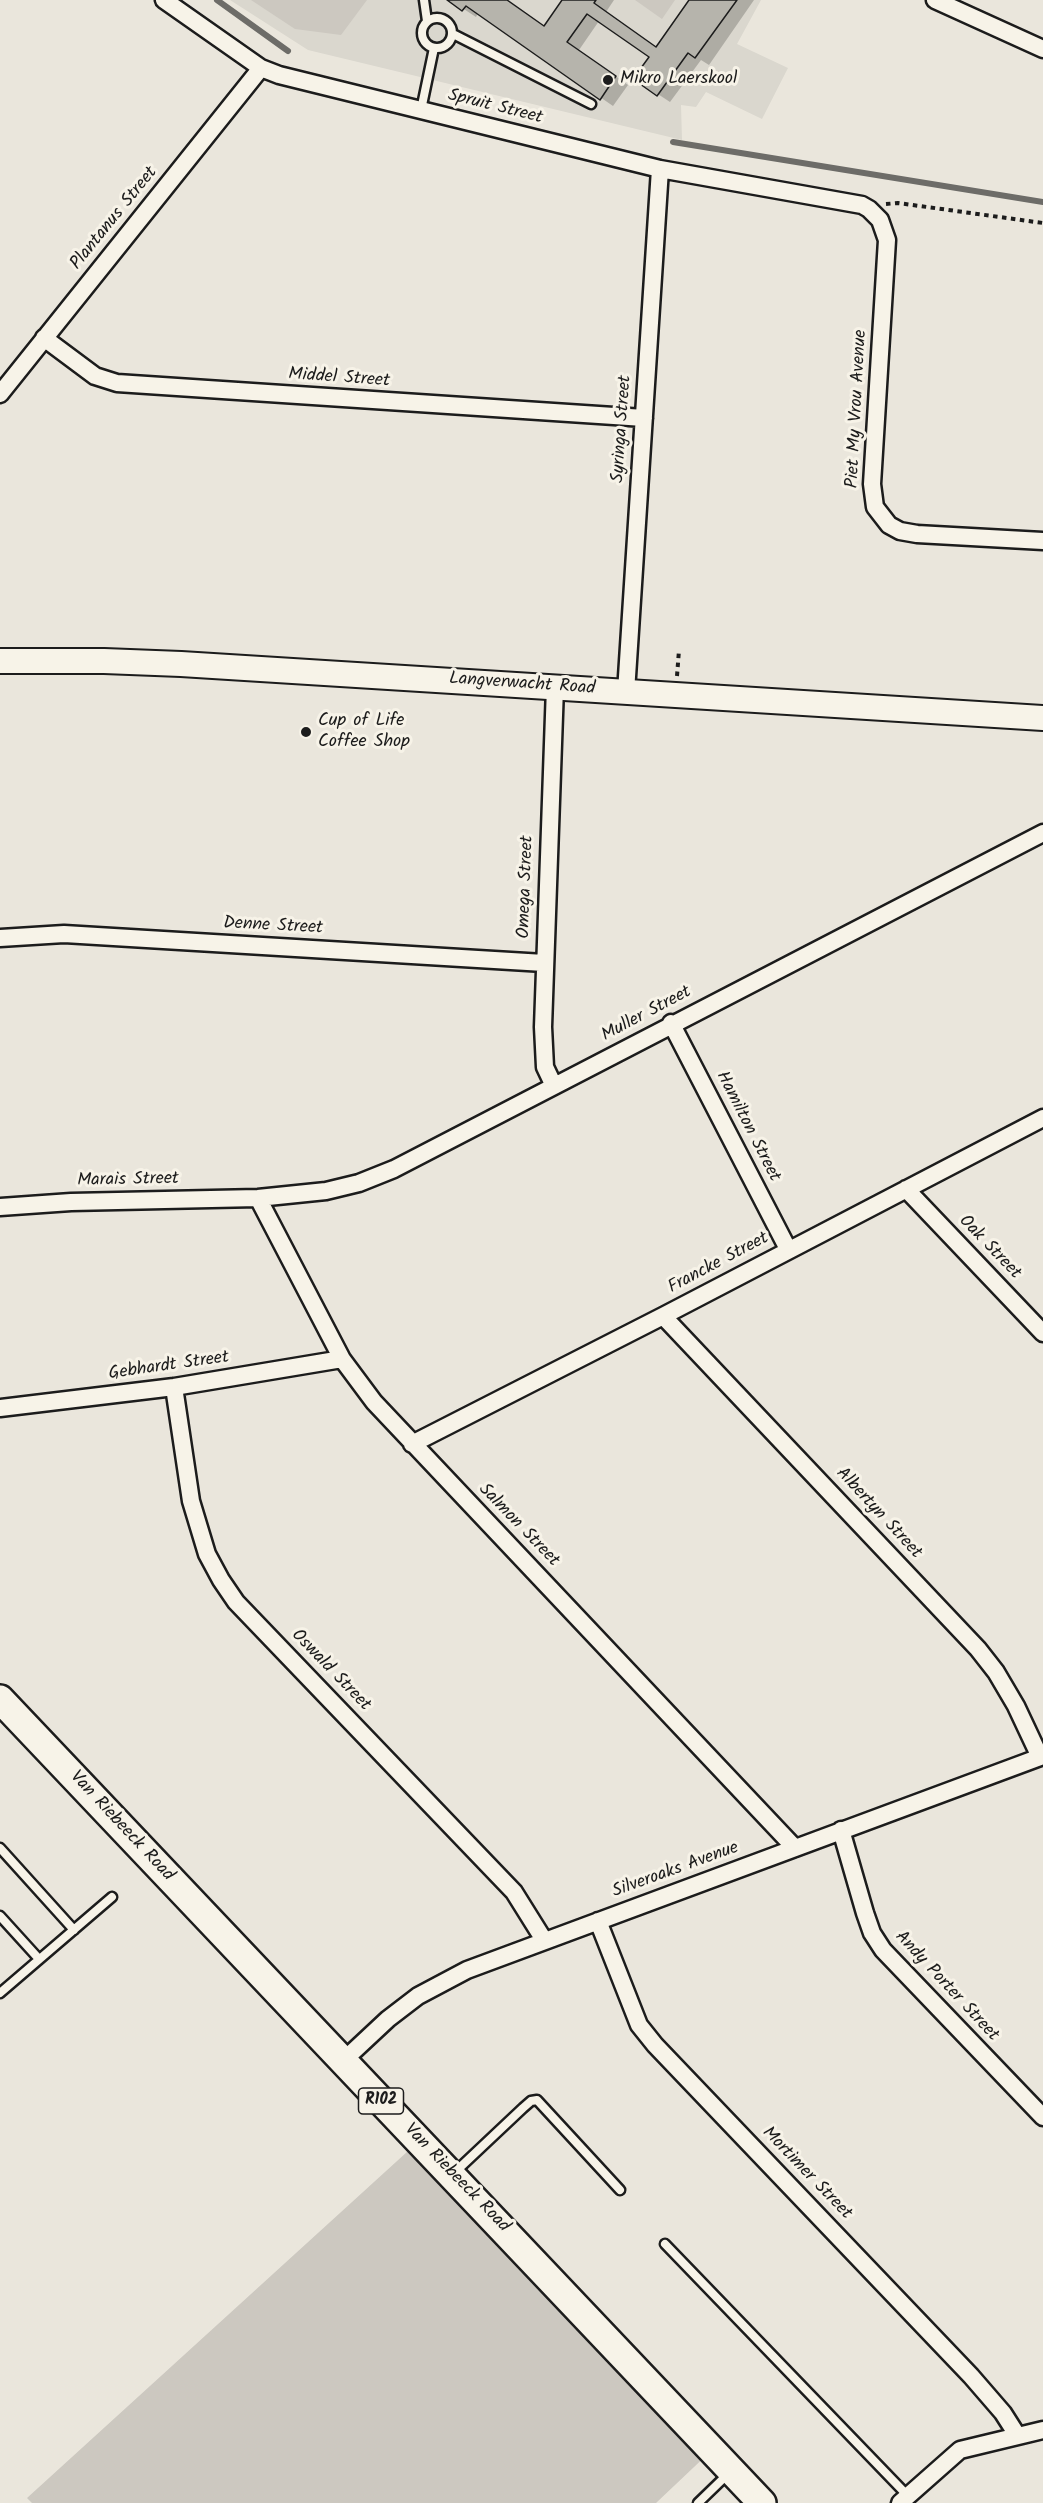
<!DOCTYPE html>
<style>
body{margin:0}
canvas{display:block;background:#eae6dc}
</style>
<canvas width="1043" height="2503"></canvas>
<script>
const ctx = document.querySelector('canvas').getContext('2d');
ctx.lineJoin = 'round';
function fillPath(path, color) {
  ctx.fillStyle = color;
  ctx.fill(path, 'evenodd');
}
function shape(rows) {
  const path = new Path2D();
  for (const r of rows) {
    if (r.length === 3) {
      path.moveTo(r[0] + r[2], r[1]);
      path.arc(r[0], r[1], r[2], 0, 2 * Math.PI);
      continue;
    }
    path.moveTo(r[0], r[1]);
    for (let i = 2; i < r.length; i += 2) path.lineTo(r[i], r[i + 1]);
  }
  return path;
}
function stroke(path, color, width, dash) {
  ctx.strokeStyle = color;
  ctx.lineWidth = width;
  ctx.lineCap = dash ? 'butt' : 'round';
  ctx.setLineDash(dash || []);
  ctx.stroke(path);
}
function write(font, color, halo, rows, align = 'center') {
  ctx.font = font + ' Kalam,sans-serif';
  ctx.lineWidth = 6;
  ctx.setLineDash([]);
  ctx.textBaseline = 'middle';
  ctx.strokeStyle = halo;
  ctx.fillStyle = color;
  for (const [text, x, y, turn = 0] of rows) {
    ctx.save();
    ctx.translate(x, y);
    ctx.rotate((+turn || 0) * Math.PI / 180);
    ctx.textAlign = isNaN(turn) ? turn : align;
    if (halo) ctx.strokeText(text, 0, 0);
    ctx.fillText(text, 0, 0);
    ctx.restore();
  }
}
const built = shape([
 [230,0,761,0,737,44,788,68,762,119,706,92,696,107,681,105,682,140,308,50]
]);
const green = shape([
 [251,0,367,0,341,35,295,29],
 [635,0,675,0,662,19],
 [419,2141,712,2450,656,2503,32,2503,27,2498]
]);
const shadow = shape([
 [450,0,507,0,545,27,564,0,614,0,606,12,657,48,691,0,754,0,709,65,701,60,670,102,635,79,651,57,599,21,579,50,628,85,613,106,478,13,476,17]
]);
const stream = shape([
 [217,0,288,51],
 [673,142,1043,202]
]);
const building = shape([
 [447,0,507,0,544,26,562,0,596,0,594,3,656,47,689,0,737,0,695,58,688,53,657,96,633,79,649,57,587,14,567,42,616,76,600,100,466,6,462,11,447,0]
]);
const path = shape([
 [886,204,898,203,1043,223],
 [677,676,679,650]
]);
const lane = shape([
 [424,0,427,21],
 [437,33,15],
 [453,34,591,104],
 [421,110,434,48],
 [0,1848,74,1930],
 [0,1916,39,1959],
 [0,1993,112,1897],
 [454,2173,523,2108,531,2101,537,2100,620,2190],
 [665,2244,908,2496],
 [698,2503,730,2472]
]);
const street = shape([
 [164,0,261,68,279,75,660,169,862,205,869,209,880,220,887,240,872,484,875,507,889,525,900,531,917,534,1043,541],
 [935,0,1043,49],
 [44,338,95,376,117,383,644,418],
 [0,394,261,68],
 [626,692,660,169],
 [0,938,64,934,544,963],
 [671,1023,788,1249],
 [554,1086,545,1067,543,1027,555,687],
 [906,1189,1043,1333],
 [258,1198,342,1359,374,1402,795,1848],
 [0,1207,71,1202,258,1198,326,1191,359,1183,394,1169,1043,833],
 [663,1316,978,1649,996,1672,1016,1706,1040,1757],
 [174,1387,191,1501,207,1554,221,1580,236,1602,514,1892,544,1940],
 [0,1408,174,1387,342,1359],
 [412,1444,663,1316,1043,1118],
 [841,1830,865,1913,872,1933,883,1950,1043,2117],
 [598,1921,639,2025,655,2045,971,2376,1003,2413,1017,2435],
 [343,2061,388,2019,418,1996,467,1970,1043,1756],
 [900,2503,960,2450,1043,2430]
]);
const secondary = shape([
 [0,661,104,661,181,664,1043,718]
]);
const primary = shape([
 [0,1699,762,2503]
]);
const markers = [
 [608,80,6,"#1c1c1c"],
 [306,732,6,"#1c1c1c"]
];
const shields = [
 [381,2101,45]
];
const shieldNames = [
 ["R102",381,2101]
];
const poiNames = [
 ["Mikro Laerskool",620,80],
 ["Cup of Life",318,722],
 ["Coffee Shop",318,743]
];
const streetNames = [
 ["Spruit Street",495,108,14],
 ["Plantanus Street",115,219,-51],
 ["Middel Street",339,379,4],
 ["Piet My Vrou Avenue",858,409,-87],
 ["Syringa Street",623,429,-86],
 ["Langverwacht Road",522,685,4],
 ["Omega Street",527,887,-88],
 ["Denne Street",273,927,3],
 ["Muller Street",647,1015,-28],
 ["Hamilton Street",747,1127,63],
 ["Marais Street",128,1181,-1],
 ["Oak Street",989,1248,46],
 ["Francke Street",719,1264,-28],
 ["Gebhardt Street",169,1367,-8],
 ["Albertyn Street",878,1514,47],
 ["Salmon Street",518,1526,46],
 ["Oswald Street",330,1671,46],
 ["Van Riebeeck Road",121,1827,47],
 ["Silveroaks Avenue",676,1871,-20],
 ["Andy Porter Street",946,1987,47],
 ["Mortimer Street",806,2174,46],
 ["Van Riebeeck Road",456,2179,46]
];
fillPath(built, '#dad7ce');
fillPath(green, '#ccc8c0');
fillPath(shadow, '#0003');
stroke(stream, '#6d6c68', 6);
fillPath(building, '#b6b4ac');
stroke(building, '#1c1c1c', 1.5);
stroke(lane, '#1c1c1c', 13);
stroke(street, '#1c1c1c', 21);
stroke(secondary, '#1c1c1c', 28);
stroke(primary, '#1c1c1c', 32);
stroke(path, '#1c1c1c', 4, [4.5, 4.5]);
stroke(lane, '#f7f3e8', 8);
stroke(street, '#f7f3e8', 16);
stroke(secondary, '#f7f3e8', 24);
stroke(primary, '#f7f3e8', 27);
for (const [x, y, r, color] of markers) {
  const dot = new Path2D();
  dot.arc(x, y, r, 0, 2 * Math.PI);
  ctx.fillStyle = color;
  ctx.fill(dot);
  stroke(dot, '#f7f3e8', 2);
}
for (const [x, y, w] of shields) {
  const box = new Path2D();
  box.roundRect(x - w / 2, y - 13, w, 26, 4.5);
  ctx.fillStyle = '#f7f3e8';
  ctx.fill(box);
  stroke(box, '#1c1c1c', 1.5);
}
write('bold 16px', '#1c1c1c', null, shieldNames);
write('18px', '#1c1c1c', '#f7f3e8', poiNames, 'left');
write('18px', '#1c1c1c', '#f7f3e8', streetNames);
</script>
